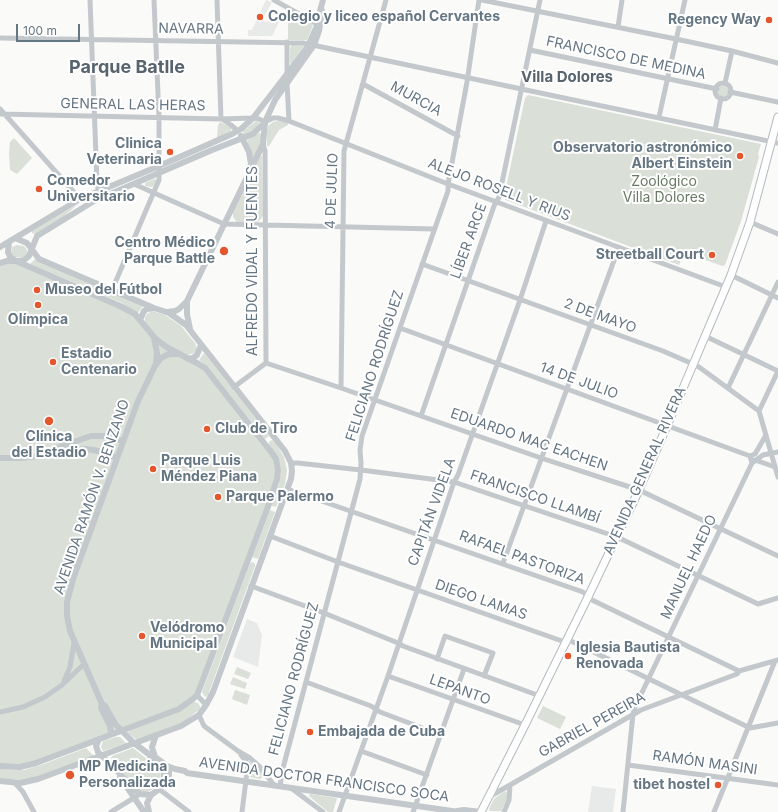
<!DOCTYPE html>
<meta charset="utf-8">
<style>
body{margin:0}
#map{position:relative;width:778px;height:812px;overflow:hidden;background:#fafaf8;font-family:Inter,sans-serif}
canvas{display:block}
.scale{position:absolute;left:16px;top:24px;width:64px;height:18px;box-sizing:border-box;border:2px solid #657683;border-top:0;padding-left:5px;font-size:12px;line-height:14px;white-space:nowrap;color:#657683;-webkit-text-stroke:3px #fff;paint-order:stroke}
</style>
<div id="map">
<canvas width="778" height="812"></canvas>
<div class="scale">100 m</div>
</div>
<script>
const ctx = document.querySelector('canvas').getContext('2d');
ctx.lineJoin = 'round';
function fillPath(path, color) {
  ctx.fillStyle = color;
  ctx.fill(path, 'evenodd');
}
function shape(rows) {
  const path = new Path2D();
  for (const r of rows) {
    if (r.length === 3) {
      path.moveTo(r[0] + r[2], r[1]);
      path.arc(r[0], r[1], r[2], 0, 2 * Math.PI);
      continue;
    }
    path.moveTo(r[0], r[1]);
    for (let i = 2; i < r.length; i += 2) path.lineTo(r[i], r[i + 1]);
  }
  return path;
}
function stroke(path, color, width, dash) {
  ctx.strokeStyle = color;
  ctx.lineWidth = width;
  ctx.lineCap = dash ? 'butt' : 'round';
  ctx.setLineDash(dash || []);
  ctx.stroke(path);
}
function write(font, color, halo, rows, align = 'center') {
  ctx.font = font + ' Inter,sans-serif';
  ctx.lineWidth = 4;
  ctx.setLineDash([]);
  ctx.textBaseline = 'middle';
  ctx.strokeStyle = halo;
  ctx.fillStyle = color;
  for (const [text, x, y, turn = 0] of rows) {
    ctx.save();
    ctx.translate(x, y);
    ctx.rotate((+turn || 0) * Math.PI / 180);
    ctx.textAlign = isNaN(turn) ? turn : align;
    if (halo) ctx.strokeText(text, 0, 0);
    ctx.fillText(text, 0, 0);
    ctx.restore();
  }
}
const built = shape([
 [266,0,272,2,262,20,267,22,269,19,273,22,276,16,281,18,272,36,248,36,248,30,252,30],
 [247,619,257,623,262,635,258,667,233,657],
 [592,786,616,789,613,812,588,812]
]);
const green = shape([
 [288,12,313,25,307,40,288,40],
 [292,45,305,46,291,64,290,63,290,48],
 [723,91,5.5],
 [528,95,761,144,758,154,759,157,741,221,725,265,722,266,684,252,679,265,506,200,504,197,525,98],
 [256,121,259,122,259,124,252,132,244,135,243,134,243,131],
 [279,121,288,123,288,125,279,130,269,146,267,146,267,131,268,126,273,122],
 [220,122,229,126,231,128,231,131,217,138,218,125],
 [259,133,262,134,261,145,253,159,247,140],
 [14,138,32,158,17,174,10,170,9,153,10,142],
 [260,155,262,156,263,216,259,221,255,223,237,222,233,217,233,212],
 [154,179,157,180,155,185,152,187,145,186,145,183],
 [78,204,60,220,35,234,32,233,32,231],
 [17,245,24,246,27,250,27,255,23,258,14,257,11,254,12,247],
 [35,259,38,261,143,306,137,314,122,303,30,264],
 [11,261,126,308,154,337,197,363,272,453,277,479,201,685,189,702,36,763,0,766,0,263],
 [152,311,165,315,181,326,195,343,197,349,194,353,188,355,169,346,156,335,145,322,145,317,147,314],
 [204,353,245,405,269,436,265,439,207,367,199,360],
 [272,440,276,444,284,457,287,470,285,484,276,507,272,506,272,503,279,484,281,470,279,460,269,445,269,442],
 [270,510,275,512,258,559,252,557],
 [252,562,255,564,255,566,208,695,205,697,202,692,250,563],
 [237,667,251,673,248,679,234,674],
 [233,677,247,683,245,689,230,684],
 [235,690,250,695,247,705,232,699],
 [194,702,198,703,200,706,200,709,185,721,176,725,137,740,128,733,129,731,181,711],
 [543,706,566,717,560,729,537,718],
 [116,737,120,737,126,743,125,744,103,751,101,747,103,741],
 [86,748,94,756,40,776,23,780,0,779,0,768,5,769,24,770,44,764],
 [133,748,161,770,160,779,154,788,148,792,140,792,111,759,112,756],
 [245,757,255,765,263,774,261,779,259,779,250,777,250,761],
 [505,791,508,794,508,797,501,811,490,811,489,809,494,799],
 [310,794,337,798,333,812,328,812,309,796]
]);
const minor = shape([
 [90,0,97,182,99,195],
 [217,0,221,119],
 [274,0,317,24],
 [482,0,676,39,732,51,778,63],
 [618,27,622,0],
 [0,38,303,43,778,143],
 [530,50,717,89],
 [287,75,287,42],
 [287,83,289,121],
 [725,83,732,51],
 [723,91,8],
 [363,84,458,136],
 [730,92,778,102],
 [0,109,80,199],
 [0,114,221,119,253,118,259,119,265,122,273,118,278,118,289,121,448,184,726,287],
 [659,117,685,0],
 [222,119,231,125,238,131],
 [715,130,721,98],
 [263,144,265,151,266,363],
 [134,184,224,224,434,229],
 [750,222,778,234],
 [422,264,663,351,693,364,699,367,759,411],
 [731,275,778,298],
 [112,290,159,180,159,117,154,0],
 [400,328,750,456],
 [705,336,778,371],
 [266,363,341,388,541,458,639,490,778,556],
 [234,387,266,363],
 [341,388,344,151,386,0],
 [728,388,778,282],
 [759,411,778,477],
 [759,411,778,371],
 [421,416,494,206,499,197,540,0],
 [750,456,755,454,766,435],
 [755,460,775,467],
 [291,463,298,463,361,470,454,482,617,537,758,604,778,598],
 [752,463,763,455,778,452],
 [287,489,583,592,592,600,739,671],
 [270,536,338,562,562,641,571,641,750,728,778,723],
 [503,563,619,247],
 [251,586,324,613,398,643,403,646,540,696],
 [437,659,445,636,493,653,484,676],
 [388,676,525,725],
 [64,681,70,667,74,643],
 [306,682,371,706,380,712,441,735],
 [197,695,206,705],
 [0,712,23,707,45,697,62,685,84,664],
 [199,715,204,726,238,751,250,758,259,766,274,785],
 [361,751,427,775],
 [241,755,248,764,242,812],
 [628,765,778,785],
 [15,783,23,792,34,812],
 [280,786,283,768,360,479,361,463,360,450,362,436,448,191,448,184,467,82,479,0],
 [291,788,323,812],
 [159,789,189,812],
 [489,797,641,710,737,674,739,671,778,660],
 [111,812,137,796],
 [339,812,388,676,454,482,458,475,520,300,546,221],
 [413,812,464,669],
 [504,812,509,800,510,785],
 [623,812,633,714,635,707,752,463,750,456],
 [714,812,775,661]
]);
const tertiary = shape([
 [320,11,323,0],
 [241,136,249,152,251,164,250,168],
 [9,242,8,252,10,257,16,261,23,261,29,256,37,236,94,201,212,150,253,134,265,122,275,100,314,45,319,31,322,12,321,8],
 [0,247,80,199,159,166,232,134,241,129,253,118,307,48,317,26],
 [0,263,7,261,16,261,120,306,135,314,154,337,161,343,168,348,197,363,205,368,272,453,276,459,278,470,277,479,269,504,201,685,197,695,193,699,179,709,36,763,20,767,0,766],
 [187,301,187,314,190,329],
 [167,312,175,311,179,309,187,301,263,144,265,122],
 [140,320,144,311,147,309,154,308],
 [154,338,157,353,156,364],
 [188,359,193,358,197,355,201,345],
 [45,455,56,448,91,436,107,436,123,441],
 [0,458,21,458,45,455,57,455,75,450,87,449,98,451,117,458],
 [102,704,105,706,116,725,134,743,150,755,155,757,167,766,175,769,185,771,187,773,459,812],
 [111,734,110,726,101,708,102,704,70,631,67,616,67,602,74,576,138,401,155,366,161,358,169,354,177,354],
 [99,739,96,746,98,752,140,794,151,795,159,789,169,775,169,769,167,766],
 [150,756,152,759,163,768,164,774,163,783],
 [155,757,152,747,156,735],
 [120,777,144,812],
 [0,781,20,783,38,779,181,726,199,715,206,705,213,692,291,479,292,471,291,463,285,451,186,325,169,313,154,308,39,259,27,243,15,238],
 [457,811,464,810,481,812],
 [149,812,147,803,151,795]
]);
const secondary = shape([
 [481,812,525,725,588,597,639,490,667,426,731,275,750,222,778,117]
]);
const markers = [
 [260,17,4,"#e4572e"],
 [769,20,4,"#e4572e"],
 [170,152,4,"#e4572e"],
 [740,156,4,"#e4572e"],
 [39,189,4,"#e4572e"],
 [224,251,5,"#e4572e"],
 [712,255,4,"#e4572e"],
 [37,290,4,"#e4572e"],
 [38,305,4,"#e4572e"],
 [53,362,4,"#e4572e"],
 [49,421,5,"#e4572e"],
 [207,429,4,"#e4572e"],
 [153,469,4,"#e4572e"],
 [218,497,4,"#e4572e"],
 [142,636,4,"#e4572e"],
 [568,656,4,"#e4572e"],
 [310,732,4,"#e4572e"],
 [70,775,5,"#e4572e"],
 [718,785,4,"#e4572e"]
];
const poiNames = [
 ["Colegio y liceo español Cervantes",268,17],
 ["Regency Way",761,20,"right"],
 ["Clinica",162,144,"right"],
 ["Veterinaria",162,160,"right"],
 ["Observatorio astronómico",732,148,"right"],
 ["Albert Einstein",732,164,"right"],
 ["Comedor",47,181],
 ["Universitario",47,197],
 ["Centro Médico",215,243,"right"],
 ["Parque Battle",215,259,"right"],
 ["Streetball Court",704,255,"right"],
 ["Museo del Fútbol",45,290],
 ["Olímpica",38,320,"center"],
 ["Estadio",61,354],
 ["Centenario",61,370],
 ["Club de Tiro",215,429],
 ["Clínica",49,437,"center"],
 ["del Estadio",49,453,"center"],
 ["Parque Luis",161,461],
 ["Méndez Piana",161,477],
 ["Parque Palermo",226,497],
 ["Velódromo",150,628],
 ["Municipal",150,644],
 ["Iglesia Bautista",576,648],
 ["Renovada",576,664],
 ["Embajada de Cuba",318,732],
 ["MP Medicina",79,767],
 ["Personalizada",79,783],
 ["tibet hostel",710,785,"right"]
];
const streetNames = [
 ["NAVARRA",191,29,1],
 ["FRANCISCO DE MEDINA",626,58,12],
 ["MURCIA",416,99,29],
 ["GENERAL LAS HERAS",133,105,1],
 ["ALEJO ROSELL Y RIUS",499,190,21],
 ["4 DE JULIO",332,191,-88],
 ["LÍBER ARCE",469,241,-70],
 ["ALFREDO VIDAL Y FUENTES",253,261,-90],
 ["2 DE MAYO",600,316,20],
 ["FELICIANO RODRÍGUEZ",375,366,-72],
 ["14 DE JULIO",579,381,20],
 ["EDUARDO MAC EACHEN",529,440,19],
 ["AVENIDA GENERAL RIVERA",645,471,-66],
 ["AVENIDA RAMÓN V. BENZANO",92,497,-71],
 ["FRANCISCO LLAMBÍ",535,497,19],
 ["CAPITÁN VIDELA",432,512,-70],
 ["RAFAEL PASTORIZA",522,558,20],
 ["MANUEL HAEDO",689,567,-65],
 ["DIEGO LAMAS",481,600,19],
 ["FELICIANO RODRÍGUEZ",294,679,-75],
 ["LEPANTO",460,690,20],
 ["GABRIEL PEREIRA",592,725,-29],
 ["RAMÓN MASINI",705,763,8],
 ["AVENIDA DOCTOR FRANCISCO SOCA",324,780,8]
];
const parkNames = [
 ["Zoológico",664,182],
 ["Villa Dolores",664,198]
];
const neighbourhoodNames = [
 ["Villa Dolores",567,77]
];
const districtNames = [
 ["Parque Batlle",127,68]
];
fillPath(built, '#e8e9e9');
fillPath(green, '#dadfd7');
stroke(secondary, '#b3babf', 9);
stroke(minor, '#c3c8cc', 5);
stroke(tertiary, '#c3c8cc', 6);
stroke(secondary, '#fff', 7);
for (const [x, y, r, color] of markers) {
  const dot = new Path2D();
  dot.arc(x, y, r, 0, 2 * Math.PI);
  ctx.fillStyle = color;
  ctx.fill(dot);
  stroke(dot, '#fff', 1.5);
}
write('bold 14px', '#657683', '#fff', poiNames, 'left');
write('14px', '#657683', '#fff', streetNames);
write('14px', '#687a64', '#fff', parkNames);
write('bold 15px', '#57646e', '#fff', neighbourhoodNames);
write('bold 18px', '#57646e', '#fff', districtNames);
</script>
